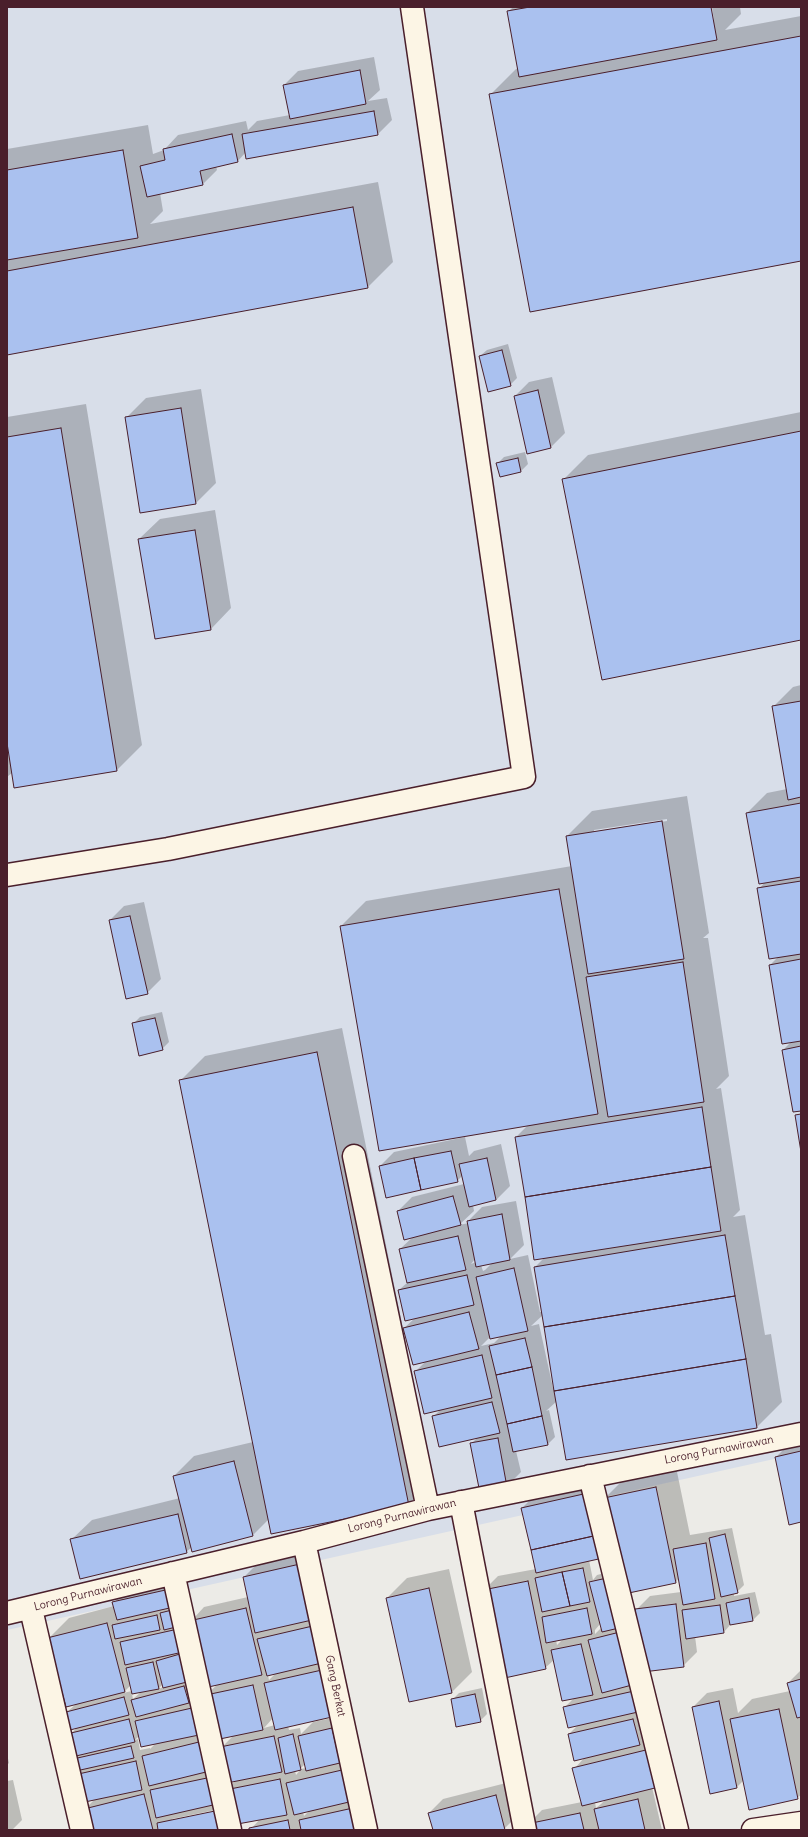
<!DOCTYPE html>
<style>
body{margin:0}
#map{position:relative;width:808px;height:1837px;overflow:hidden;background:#ecebe7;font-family:Delius,sans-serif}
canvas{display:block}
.frame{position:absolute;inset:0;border:8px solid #4a1f2b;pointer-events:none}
</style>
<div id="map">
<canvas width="808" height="1837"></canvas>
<div class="frame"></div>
</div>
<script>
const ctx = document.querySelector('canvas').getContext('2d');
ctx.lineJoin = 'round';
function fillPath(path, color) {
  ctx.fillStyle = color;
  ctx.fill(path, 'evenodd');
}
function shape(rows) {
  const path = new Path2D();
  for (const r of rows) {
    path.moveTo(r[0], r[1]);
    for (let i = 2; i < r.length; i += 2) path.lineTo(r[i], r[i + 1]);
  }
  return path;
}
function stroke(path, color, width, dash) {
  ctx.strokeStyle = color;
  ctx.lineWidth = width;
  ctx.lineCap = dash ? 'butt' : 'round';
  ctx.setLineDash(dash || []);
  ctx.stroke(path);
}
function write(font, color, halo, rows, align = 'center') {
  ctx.font = font + ' Delius,sans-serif';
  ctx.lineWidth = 3;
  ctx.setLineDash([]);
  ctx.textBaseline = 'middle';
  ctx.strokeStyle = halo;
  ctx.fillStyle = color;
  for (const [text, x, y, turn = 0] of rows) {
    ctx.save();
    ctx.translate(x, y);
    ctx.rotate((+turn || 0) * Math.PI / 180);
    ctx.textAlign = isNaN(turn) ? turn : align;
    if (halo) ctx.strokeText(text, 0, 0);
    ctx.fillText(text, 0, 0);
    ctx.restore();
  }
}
const built = shape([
 [7,7,801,7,801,1453,7,1630]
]);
const shadow = shape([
 [513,7,710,7,712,21,714,21,712,7,740,7,741,14,725,30,801,16,801,260,491,94,516,69,519,68,508,12],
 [374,57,380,90,368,101,387,98,392,120,378,134,246,152,237,162,216,166,217,170,203,184,160,193,163,211,150,224,378,182,393,262,368,287,7,354,7,149,148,125,153,154,164,150,178,135,246,121,248,130,257,121,290,115,284,85,298,71],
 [508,344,517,378,510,385,480,356,487,350],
 [552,377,565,433,551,447,515,396,529,382],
 [201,389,216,483,196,503,126,418,146,398],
 [86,404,142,745,116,771,13,772,7,777,7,417],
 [801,412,801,639,563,480,588,455],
 [525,452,528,464,521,471,497,464,504,457],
 [215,510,231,608,211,629,139,539,160,519],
 [801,685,801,1110,783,1050,791,1042,770,965,778,957,759,889,765,882,747,813,767,793,787,789,773,707,793,687],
 [687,796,709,933,703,938,708,938,729,1076,716,1089,721,1088,740,1210,733,1217,745,1215,765,1335,771,1334,782,1402,757,1427,557,1401,546,1411,549,1410,555,1437,548,1444,516,1451,521,1472,507,1486,471,1444,477,1438,433,1417,440,1410,415,1372,426,1361,406,1334,404,1335,434,1480,408,1505,269,1519,253,1535,192,1547,186,1552,71,1540,92,1520,180,1498,174,1476,194,1456,253,1442,180,1081,205,1056,342,1028,403,1329,415,1318,399,1290,408,1282,400,1249,414,1236,398,1211,412,1197,464,1184,462,1176,457,1181,380,1166,394,1152,465,1137,469,1156,474,1151,501,1144,510,1186,496,1200,473,1205,474,1211,459,1225,469,1223,468,1221,482,1207,516,1201,524,1245,510,1259,528,1255,540,1312,542,1312,535,1267,544,1258,516,1137,529,1124,341,926,366,901,572,866,567,836,592,811],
 [667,819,667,821,594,832,594,830],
 [475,1259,476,1262,471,1264],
 [492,1263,485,1270,483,1271,481,1265],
 [543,1315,554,1388,553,1388,539,1324,531,1326],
 [491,1336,501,1336,494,1343,481,1346],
 [144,902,161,979,147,993,110,920,124,906],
 [162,1012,169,1042,162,1049,133,1024,140,1017],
 [801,1441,801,1521,776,1457,790,1443],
 [676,1467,690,1535,732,1528,744,1585,737,1592,734,1593,734,1596,755,1592,760,1613,753,1620,731,1624,724,1632,695,1636,697,1652,683,1666,646,1671,653,1730,642,1741,664,1736,652,1787,662,1830,529,1830,528,1824,542,1810,582,1802,574,1769,585,1757,569,1734,579,1724,565,1707,574,1698,554,1660,545,1668,484,1590,498,1576,536,1569,522,1508,536,1494,602,1479,606,1497,625,1478],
 [615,1545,676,1582,679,1578,681,1592,650,1596,636,1610,639,1641,613,1571,597,1575,593,1580,589,1560],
 [601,1623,602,1627,595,1634,595,1630],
 [564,1638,557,1645,556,1640],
 [606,1799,601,1804,596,1808,595,1802],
 [314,1551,317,1614,331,1611,339,1647,328,1658,288,1726,289,1730,300,1728,301,1734,313,1722,346,1715,375,1830,250,1830,260,1819,235,1824,228,1830,90,1830,85,1809,95,1799,75,1775,81,1769,74,1759,80,1754,72,1733,78,1726,67,1712,76,1704,49,1638,69,1618,114,1606,113,1603,127,1589,184,1575,193,1619,204,1607,248,1597,244,1577,258,1563],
 [276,1673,269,1680,268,1675],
 [186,1681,218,1684,207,1694],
 [163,1684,164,1687,158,1689],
 [131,1685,132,1691,123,1693],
 [141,1692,133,1699,132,1694],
 [273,1718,275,1725,264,1728],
 [140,1735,156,1743,150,1749,150,1748,140,1750,138,1739,135,1740],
 [234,1735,221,1748,236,1780,226,1790,215,1739],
 [305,1764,306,1768,301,1769,296,1775,295,1771,300,1769],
 [220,1809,220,1811,172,1821,172,1819],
 [310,1810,304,1816,303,1812],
 [449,1569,472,1672,452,1692,387,1598,407,1578],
 [801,1670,801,1795,797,1798,744,1780,736,1788,693,1707,707,1693,733,1688,738,1713,752,1699,790,1691,788,1683],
 [482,1688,487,1714,480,1721,452,1700,459,1693],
 [7,1754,9,1763,7,1765],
 [13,1780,22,1820,12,1830,7,1830,7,1781],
 [510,1782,518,1815,504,1829,434,1830,429,1813,443,1799]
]);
const building = shape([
 [530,7,711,7,717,40,519,77,507,11,530,7],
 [801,36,801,261,530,312,489,94,801,36],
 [360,70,366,104,290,119,283,85,360,70],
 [374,111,378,135,246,159,242,134,374,111],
 [232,134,238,162,200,171,203,185,147,197,140,166,165,160,163,149,232,134],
 [123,150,138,238,7,260,7,170,123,150],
 [353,207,368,288,7,355,7,271,353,207],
 [502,350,511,386,488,392,479,356,502,350],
 [538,390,551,448,527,454,514,396,538,390],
 [181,408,196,504,140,513,125,417,181,408],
 [61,428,117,771,14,788,7,743,7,437,61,428],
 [801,431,801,640,602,680,562,479,801,431],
 [518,458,521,472,500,477,496,463,518,458],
 [195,530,211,630,155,639,138,539,195,530],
 [801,701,801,797,788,800,772,706,801,701],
 [801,803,801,877,759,884,746,813,801,803],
 [662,821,684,959,588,974,566,836,662,821],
 [801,881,801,954,769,959,757,888,801,881],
 [559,889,598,1114,379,1151,340,926,559,889],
 [130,916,148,994,126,999,109,920,130,916],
 [801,959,801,1041,782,1044,769,965,801,959],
 [683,962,704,1102,608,1117,586,977,683,962],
 [155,1018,163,1050,139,1056,132,1023,155,1018],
 [801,1046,801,1111,793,1112,782,1050,801,1046],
 [317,1052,409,1506,271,1534,179,1080,317,1052],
 [702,1107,711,1167,525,1197,515,1137,702,1107],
 [801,1114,801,1152,795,1115,801,1114],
 [451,1151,458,1182,421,1190,414,1158,451,1151],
 [414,1158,421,1190,386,1198,379,1166,414,1158],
 [487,1158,496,1200,469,1207,459,1164,487,1158],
 [711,1167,721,1231,534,1260,525,1197,711,1167],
 [453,1196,461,1225,404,1240,397,1211,453,1196],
 [502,1214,510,1260,476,1267,467,1221,502,1214],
 [725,1235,735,1296,544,1327,534,1267,725,1235],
 [458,1236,466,1270,407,1283,399,1249,458,1236],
 [514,1268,528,1331,490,1339,476,1277,514,1268],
 [467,1275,474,1305,405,1321,398,1290,467,1275],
 [735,1296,746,1359,554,1391,544,1327,735,1296],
 [469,1312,479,1349,413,1365,403,1328,469,1312],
 [525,1338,532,1367,496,1375,489,1346,525,1338],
 [482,1355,492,1398,424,1414,414,1371,482,1355],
 [746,1359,757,1428,566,1460,554,1391,746,1359],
 [532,1367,542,1416,507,1424,496,1375,532,1367],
 [492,1402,500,1433,439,1447,432,1416,492,1402],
 [542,1416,548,1445,513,1452,507,1424,542,1416],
 [498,1438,507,1487,480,1493,470,1443,498,1438],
 [801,1451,801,1522,789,1525,775,1457,801,1451],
 [234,1461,253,1536,192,1552,173,1476,234,1461],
 [656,1487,676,1583,624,1594,604,1498,656,1487],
 [588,1493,598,1535,531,1550,521,1508,588,1493],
 [178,1514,187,1553,80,1579,70,1539,178,1514],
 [725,1534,738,1593,721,1597,709,1538,725,1534],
 [598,1535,603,1558,536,1573,531,1550,598,1535],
 [706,1543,715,1599,683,1605,673,1549,706,1543],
 [300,1564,312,1620,255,1633,243,1577,300,1564],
 [583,1568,590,1602,570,1606,562,1572,583,1568],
 [562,1572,570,1606,542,1612,535,1578,562,1572],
 [607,1578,619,1628,602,1632,589,1582,607,1578],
 [528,1581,546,1669,500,1679,483,1590,528,1581],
 [429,1588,452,1693,409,1702,386,1598,429,1588],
 [170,1589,174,1607,117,1620,112,1602,170,1589],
 [749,1598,753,1621,730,1625,726,1603,749,1598],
 [676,1604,684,1667,643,1672,635,1609,676,1604],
 [720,1605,724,1633,686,1639,682,1610,720,1605],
 [246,1608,262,1675,204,1688,189,1621,246,1608],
 [587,1608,592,1634,546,1643,542,1617,587,1608],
 [176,1609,180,1626,164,1630,160,1613,176,1609],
 [157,1615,160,1630,115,1639,112,1625,157,1615],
 [107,1623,125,1692,66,1707,47,1638,107,1623],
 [317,1625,326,1662,267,1676,257,1639,317,1625],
 [178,1629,183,1652,125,1665,120,1642,178,1629],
 [620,1632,632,1685,602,1693,588,1640,620,1632],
 [581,1644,593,1695,562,1701,551,1650,581,1644],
 [180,1654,187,1682,163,1688,156,1661,180,1654],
 [153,1662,159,1689,132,1694,126,1668,153,1662],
 [322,1670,332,1717,275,1730,264,1683,322,1670],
 [801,1679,801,1717,797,1718,787,1683,801,1679],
 [253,1685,263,1730,215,1740,206,1695,253,1685],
 [184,1686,189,1703,136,1717,131,1700,184,1686],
 [634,1691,638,1712,568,1728,563,1707,634,1691],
 [475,1694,481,1722,456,1727,451,1699,475,1694],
 [124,1697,129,1715,70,1730,66,1712,124,1697],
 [719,1701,737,1788,710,1794,692,1707,719,1701],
 [192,1708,199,1735,141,1747,135,1721,192,1708],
 [779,1709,798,1799,749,1810,730,1719,779,1709],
 [129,1719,135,1742,76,1756,71,1733,129,1719],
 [633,1719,640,1745,574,1761,568,1734,633,1719],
 [332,1728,340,1763,306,1771,298,1736,332,1728],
 [293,1734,301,1770,285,1774,278,1738,293,1734],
 [274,1736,282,1772,227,1783,220,1747,274,1736],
 [199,1742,206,1772,149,1786,142,1756,199,1742],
 [131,1746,134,1758,76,1771,73,1759,131,1746],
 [650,1749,659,1787,582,1806,572,1768,650,1749],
 [136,1761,142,1790,80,1803,74,1775,136,1761],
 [342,1770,349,1802,294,1815,286,1783,342,1770],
 [207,1778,213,1805,156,1818,150,1790,207,1778],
 [280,1779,287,1815,232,1825,225,1790,280,1779],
 [144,1794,153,1830,89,1830,84,1809,144,1794],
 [496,1795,505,1830,433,1830,428,1813,496,1795],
 [638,1799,645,1830,599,1830,594,1809,638,1799],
 [353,1808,355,1830,301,1830,299,1820,353,1808],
 [215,1811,219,1830,158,1830,157,1823,215,1811],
 [580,1813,584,1830,528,1830,527,1824,580,1813],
 [288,1820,290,1830,249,1830,249,1828,288,1820]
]);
const minor = shape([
 [7,875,168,849,524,777,412,7],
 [354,1156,428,1509],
 [590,1476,677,1830],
 [461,1502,525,1830],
 [304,1542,366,1830],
 [173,1573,230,1830],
 [31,1609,82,1830],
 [7,1613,304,1542,428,1509,801,1434],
 [753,1830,801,1823]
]);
const streetNames = [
 ["Lorong Purnawirawan",719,1450,-11],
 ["Lorong Purnawirawan",402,1516,-14],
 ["Lorong Purnawirawan",88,1594,-14],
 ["Gang Berkat",335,1686,78]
];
fillPath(built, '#d8dee9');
fillPath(shadow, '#0003');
fillPath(building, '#aac1ef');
stroke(building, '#4a1f2b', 1);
stroke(minor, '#4a1f2b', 25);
stroke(minor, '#fcf5e5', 22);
write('11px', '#4a1f2b', '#fcf5e5', streetNames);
</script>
